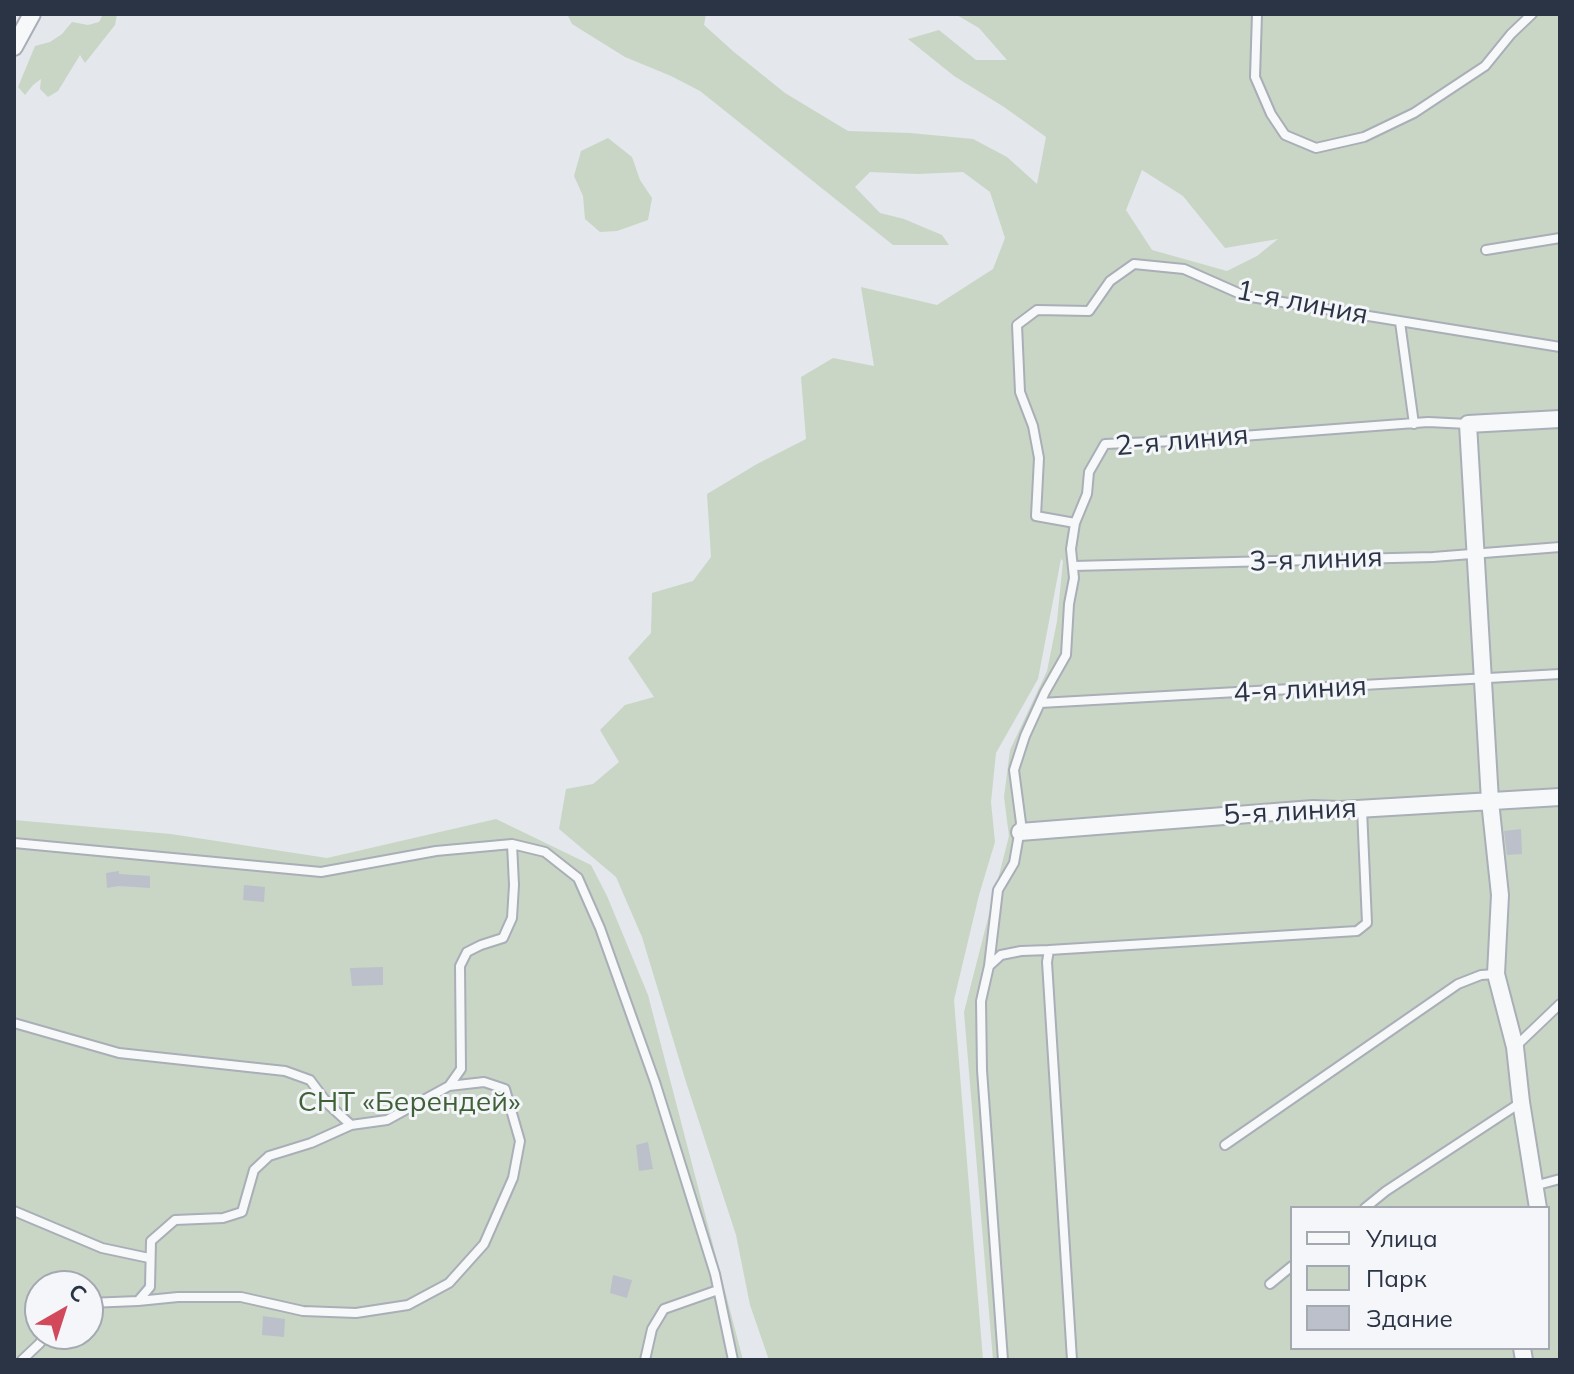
<!DOCTYPE html>
<meta charset="utf-8">
<style>
body{margin:0}
#map{position:relative;width:1574px;height:1374px;overflow:hidden;background:#e4e7ec;font-family:Mulish,sans-serif}
canvas{display:block}
.frame{position:absolute;inset:0;border:16px solid #2b3445;pointer-events:none}
.legend{position:absolute;left:1290px;top:1206px;width:260px;height:144px;box-sizing:border-box;background:#f4f6f9;border:2px solid #a4a8b1;margin:0;padding:10px 14px;list-style:none;font-size:24px;color:#2b3445}
.legend li{display:flex;align-items:center;gap:16px;height:40px}
.legend b{width:40px;border:2px solid #a4a8b1}
.north{position:absolute;left:24px;top:1270px;width:80px;height:80px;box-sizing:border-box;background:#f4f6f9;border:2px solid #a4a8b1;border-radius:50%;rotate:39deg;font-size:22px;font-weight:700;line-height:32px;text-align:center;color:#2b3445}
.north::after{content:'';display:block;margin:auto;width:28px;height:36px;background:#d1495b;clip-path:polygon(50% 0,100% 100%,50% 72%,0 100%)}
</style>
<div id="map">
<canvas width="1574" height="1374"></canvas>
<div class="frame"></div>
<ul class="legend">
<li><b style="height:10px;background:#f7f8fa"></b>Улица</li>
<li><b style="height:22px;background:#c9d6c5"></b>Парк</li>
<li><b style="height:22px;background:#bbc0ca"></b>Здание</li>
</ul>
<div class="north">С</div>
</div>
<script>
const ctx = document.querySelector('canvas').getContext('2d');
ctx.lineJoin = 'round';
function fillPath(path, color) {
  ctx.fillStyle = color;
  ctx.fill(path, 'evenodd');
}
function shape(rows) {
  const path = new Path2D();
  for (const r of rows) {
    path.moveTo(r[0], r[1]);
    for (let i = 2; i < r.length; i += 2) path.lineTo(r[i], r[i + 1]);
  }
  return path;
}
function stroke(path, color, width, dash) {
  ctx.strokeStyle = color;
  ctx.lineWidth = width;
  ctx.lineCap = dash ? 'butt' : 'round';
  ctx.setLineDash(dash || []);
  ctx.stroke(path);
}
function write(font, color, halo, rows, align = 'center') {
  ctx.font = font + ' Mulish,sans-serif';
  ctx.lineWidth = 6;
  ctx.setLineDash([]);
  ctx.textBaseline = 'middle';
  ctx.strokeStyle = halo;
  ctx.fillStyle = color;
  for (const [text, x, y, turn = 0] of rows) {
    ctx.save();
    ctx.translate(x, y);
    ctx.rotate((+turn || 0) * Math.PI / 180);
    ctx.textAlign = isNaN(turn) ? turn : align;
    if (halo) ctx.strokeText(text, 0, 0);
    ctx.fillText(text, 0, 0);
    ctx.restore();
  }
}
const green = shape([
 [103,14,117,14,115,25,85,63,80,55,58,91,48,97,40,89,41,79,33,85,25,95,18,87,35,46,50,42,62,34,72,22,88,25,99,22],
 [567,14,706,14,704,25,734,52,785,93,848,131,910,133,973,139,1007,157,1037,184,1046,137,1004,107,954,76,908,39,939,30,976,60,1007,60,979,28,955,14,1560,14,1560,1360,993,1360,964,1012,1009,836,1004,797,1010,750,1047,671,1057,621,1063,561,1061,559,1038,679,996,753,991,802,995,842,979,895,954,1000,983,1360,769,1360,750,1305,736,1235,686,1082,642,937,616,877,559,829,566,789,593,784,619,762,600,730,625,705,654,697,628,658,651,633,652,593,693,581,711,557,707,494,757,464,806,439,801,377,833,358,874,366,861,287,937,305,993,269,1005,238,990,192,963,172,918,174,870,172,855,187,880,213,904,219,942,235,949,245,893,245,700,91,671,76,625,57,572,24],
 [1142,170,1183,196,1225,248,1278,239,1257,256,1227,271,1152,250,1126,210],
 [1292,1208,1548,1208,1548,1348,1292,1348],
 [608,138,632,157,640,180,652,198,648,220,617,231,600,232,585,219,583,196,574,176,581,151],
 [496,819,591,865,607,896,648,995,743,1360,14,1360,14,820,171,834,327,858],
 [40,1286,88,1286,88,1334,40,1334]
]);
const building = shape([
 [1521,829,1522,854,1507,855,1504,831],
 [119,871,119,874,150,876,150,888,119,886,107,888,106,873],
 [244,885,265,887,264,902,243,900],
 [383,967,383,985,352,986,350,968],
 [648,1142,653,1169,639,1171,636,1145],
 [613,1275,632,1280,627,1298,610,1293],
 [263,1316,285,1319,284,1337,262,1335]
]);
const lane = shape([
 [1257,14,1255,77,1271,114,1285,135,1316,148,1364,137,1414,113,1485,66,1511,34,1532,14],
 [1486,250,1560,238],
 [1400,322,1414,424],
 [1075,523,1036,516,1039,458,1033,426,1020,392,1017,325,1037,310,1089,311,1110,281,1134,264,1184,269,1245,296,1560,347],
 [1073,566,1433,557,1560,547],
 [1040,703,1560,674],
 [14,843,321,872,436,851,512,844,545,852,578,878,600,928,655,1082,715,1274,733,1360],
 [989,966,998,890,1014,863,1021,823,1014,770,1025,736,1045,692,1066,655,1069,604,1074,578,1071,549,1075,523,1087,494,1089,472,1105,444,1176,441,1428,422,1468,424],
 [14,1023,119,1053,285,1071,310,1080,328,1104,351,1125],
 [1515,1047,1560,1004],
 [1225,1145,1458,984,1481,975,1496,974],
 [1534,1186,1560,1179],
 [1365,1208,1386,1191,1520,1103],
 [14,1211,102,1248,149,1258],
 [1270,1284,1292,1266],
 [138,1301,178,1297,241,1297,303,1311,356,1313,408,1305,449,1283,484,1244,513,1178,520,1141,505,1089,484,1082,449,1086],
 [88,1303,138,1301,150,1287,151,1241,175,1220,223,1218,242,1212,254,1170,269,1156,311,1143,351,1125,387,1120,449,1086,461,1069,460,966,467,952,481,945,503,938,512,918,514,885,512,844],
 [22,1360,40,1343,45,1334],
 [645,1360,652,1329,664,1309,718,1290],
 [1003,1360,982,1070,981,1001,989,966,1001,955,1021,951,1049,950],
 [1072,1360,1047,962,1049,950,1357,931,1367,923,1362,809]
]);
const street = shape([
 [14,47,32,14],
 [1020,832,1313,809,1340,810,1560,797],
 [1538,1208,1521,1102,1515,1047,1496,974,1500,895,1490,801,1468,424,1560,419],
 [1522,1348,1524,1360]
]);
const streetNames = [
 ["1-я линия",1302,303,11],
 ["2-я линия",1182,441,-5],
 ["3-я линия",1316,560,-2],
 ["4-я линия",1300,690,-3],
 ["5-я линия",1290,812,-3]
];
const parkNames = [
 ["СНТ «Берендей»",409,1103]
];
fillPath(green, '#c9d6c5');
fillPath(building, '#bbc0ca');
stroke(lane, '#a9aeb7', 12);
stroke(street, '#a9aeb7', 20);
stroke(lane, '#f7f8fa', 8);
stroke(street, '#f7f8fa', 16);
write('28px', '#2b3445', '#f4f6f9', streetNames);
write('28px', '#3f6138', '#f4f6f9', parkNames);
</script>
